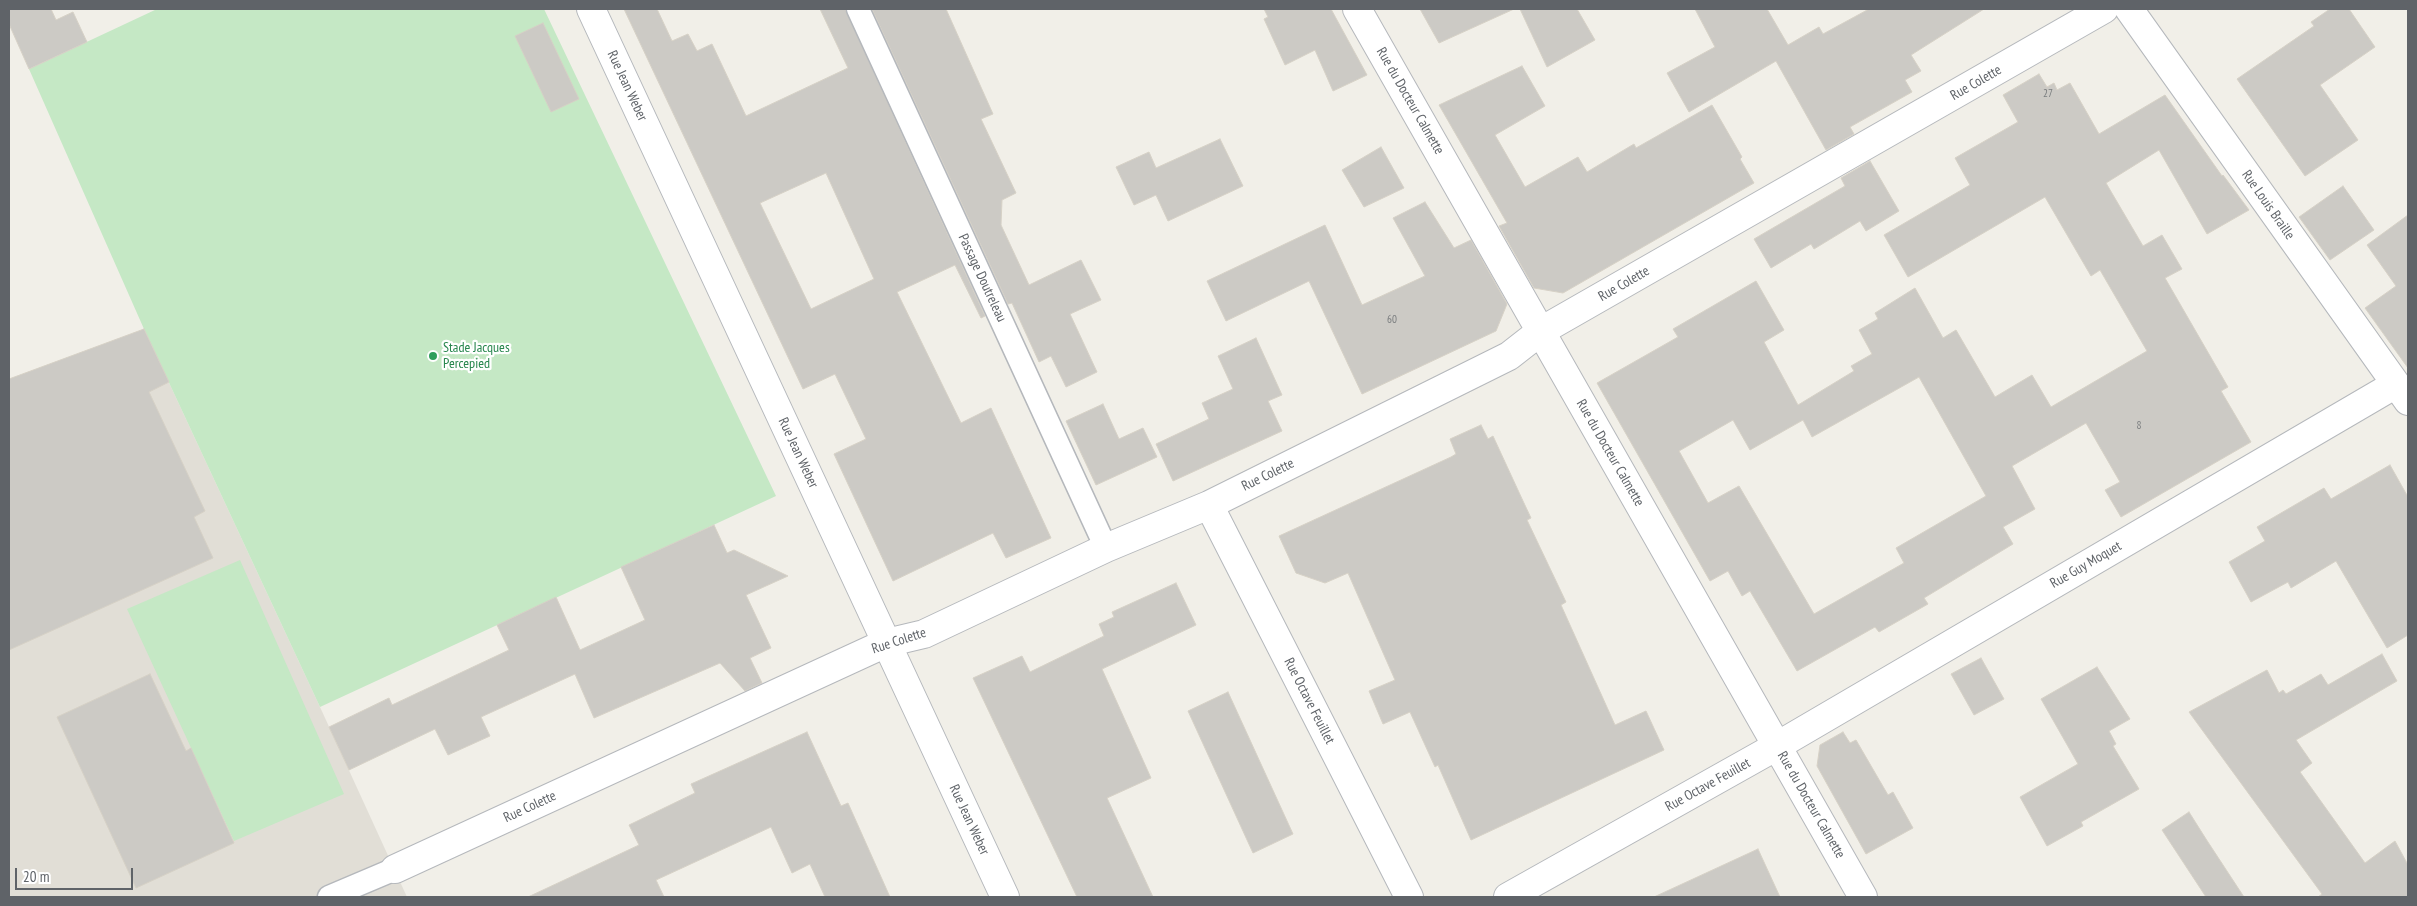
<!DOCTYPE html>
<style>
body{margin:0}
#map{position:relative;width:2417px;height:906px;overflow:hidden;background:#f1efe8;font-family:"PT Sans Narrow",sans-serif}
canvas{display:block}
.frame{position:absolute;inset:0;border:10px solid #5f6368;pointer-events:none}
.scale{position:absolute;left:15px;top:868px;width:118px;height:22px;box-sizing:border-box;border:2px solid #5f6368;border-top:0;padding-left:6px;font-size:15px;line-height:18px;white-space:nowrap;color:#5f6368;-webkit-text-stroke:4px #fff;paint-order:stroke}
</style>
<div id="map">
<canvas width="2417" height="906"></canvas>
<div class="frame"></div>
<div class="scale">20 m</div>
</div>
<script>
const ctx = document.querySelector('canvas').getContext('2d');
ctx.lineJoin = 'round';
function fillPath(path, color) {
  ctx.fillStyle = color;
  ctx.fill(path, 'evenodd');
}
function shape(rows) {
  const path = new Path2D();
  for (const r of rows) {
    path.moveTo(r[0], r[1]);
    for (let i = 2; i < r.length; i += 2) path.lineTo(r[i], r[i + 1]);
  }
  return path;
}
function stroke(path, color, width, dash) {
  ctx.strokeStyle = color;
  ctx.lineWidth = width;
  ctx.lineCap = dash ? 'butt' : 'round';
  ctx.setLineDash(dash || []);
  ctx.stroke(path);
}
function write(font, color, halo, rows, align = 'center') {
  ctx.font = font + ' "PT Sans Narrow",sans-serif';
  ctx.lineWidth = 4.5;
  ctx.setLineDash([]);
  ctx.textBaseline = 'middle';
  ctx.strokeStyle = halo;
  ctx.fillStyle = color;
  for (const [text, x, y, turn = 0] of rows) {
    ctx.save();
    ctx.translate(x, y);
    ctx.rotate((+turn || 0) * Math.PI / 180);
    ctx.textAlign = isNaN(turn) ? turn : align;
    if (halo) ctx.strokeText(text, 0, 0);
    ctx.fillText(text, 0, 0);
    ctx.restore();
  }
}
const education = shape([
 [144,329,320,707,407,897,9,897,9,379]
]);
const green = shape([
 [157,9,544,9,776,496,320,707,144,329,29,69],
 [240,560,344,794,234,841,127,609]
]);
const building = shape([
 [9,9,51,9,56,20,73,12,87,42,29,69,9,24,9,9],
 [624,9,657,9,672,41,688,34,697,51,712,44,746,116,848,68,820,9,845,9,985,316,981,318,955,265,897,292,961,423,991,408,1051,538,1006,558,993,533,893,581,834,454,866,439,835,374,803,389,624,9],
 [826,173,874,279,811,309,760,203,826,173],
 [872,9,946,9,993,114,981,119,1016,193,1002,200,1001,225,1029,285,1081,260,1101,300,1070,314,1097,372,1066,387,1051,356,1039,362,1012,303,1008,304,872,9],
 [1264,9,1331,9,1367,75,1333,91,1315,50,1285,65,1264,19,1268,17,1264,9],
 [1420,9,1514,9,1439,43,1420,9],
 [1520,9,1577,9,1595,40,1547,67,1520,9],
 [1695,9,1767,9,1788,45,1819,27,1823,34,1869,9,1984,9,1911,55,1921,71,1905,80,1912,92,1850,127,1854,134,1826,150,1776,61,1689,112,1667,73,1715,47,1695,9],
 [2330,9,2349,9,2375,47,2320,85,2358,140,2305,176,2237,79,2314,26,2311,22,2330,9],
 [543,23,579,99,551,112,515,36,543,23],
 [1522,66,1545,106,1495,135,1525,187,1578,157,1587,172,1634,144,1636,148,1712,105,1742,157,1740,159,1754,183,1563,293,1534,288,1499,226,1507,223,1439,105,1522,66],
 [2039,74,2047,87,2054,83,2057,90,2070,83,2099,134,2165,95,2222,176,2223,175,2249,210,2207,234,2159,150,2106,183,2143,246,2162,235,2182,269,2165,278,2228,387,2221,391,2251,442,2121,517,2105,490,2120,482,2086,423,2012,466,2035,509,2003,527,2013,544,1924,598,1928,604,1879,632,1875,627,1797,671,1750,591,1742,596,1728,571,1710,581,1597,383,1678,337,1673,329,1756,281,1784,330,1764,342,1798,405,1854,371,1851,366,1872,354,1859,330,1878,319,1875,313,1915,288,1943,338,1956,330,1995,397,2032,375,2051,407,2147,351,2100,270,2091,276,2045,197,1908,277,1884,235,1970,185,1955,158,2018,122,2003,95,2039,74],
 [1919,377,1986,496,1896,548,1904,563,1814,614,1739,486,1708,503,1679,451,1733,420,1750,450,1803,420,1812,437,1919,377],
 [1220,139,1243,186,1168,221,1156,195,1134,205,1116,167,1149,152,1156,168,1220,139],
 [1381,147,1404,188,1364,207,1342,170,1381,147],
 [1870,161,1899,211,1866,231,1860,221,1814,249,1811,244,1771,268,1754,239,1845,186,1841,178,1870,161],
 [2343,186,2374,230,2330,260,2299,217,2343,186],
 [1425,202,1454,248,1471,240,1507,304,1496,331,1362,394,1309,281,1226,321,1207,281,1325,225,1362,305,1425,276,1393,218,1425,202],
 [2408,215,2408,368,2365,308,2396,286,2367,245,2408,215],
 [144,329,169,382,149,392,205,511,194,517,213,558,9,650,9,379,144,329],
 [1256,338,1282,395,1268,401,1282,431,1173,481,1156,444,1209,419,1202,403,1233,389,1218,356,1256,338],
 [1103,404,1119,439,1143,428,1157,457,1096,485,1066,421,1103,404],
 [1481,425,1488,439,1493,436,1523,501,1531,518,1527,520,1566,602,1561,605,1615,725,1646,711,1664,750,1471,840,1438,765,1435,767,1410,712,1383,724,1369,691,1395,680,1348,573,1325,583,1296,573,1279,536,1451,457,1456,454,1450,439,1481,425],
 [2390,465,2408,497,2408,635,2387,648,2336,561,2291,588,2288,582,2251,602,2229,562,2265,541,2257,527,2324,488,2331,499,2390,465],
 [714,525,727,553,734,550,788,576,746,595,771,648,750,658,762,683,745,691,720,663,594,718,575,674,481,717,490,736,448,755,435,729,349,770,329,727,389,698,392,705,509,650,497,625,556,597,580,650,645,620,621,567,714,525],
 [1176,583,1196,625,1102,669,1151,778,1107,798,1153,897,1077,897,973,678,1022,656,1030,672,1104,636,1099,624,1114,617,1112,612,1176,583],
 [2382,654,2397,681,2296,740,2312,763,2300,772,2365,863,2395,841,2408,865,2408,897,2318,897,2322,894,2189,712,2267,670,2279,693,2283,690,2286,694,2321,674,2328,685,2382,654],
 [1981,658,2004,699,1974,715,1951,674,1981,658],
 [2097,667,2130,719,2109,731,2116,744,2113,746,2139,789,2081,822,2083,826,2047,846,2020,797,2078,764,2041,699,2097,667],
 [150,674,186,751,191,748,234,843,136,888,57,717,150,674],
 [1228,692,1293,834,1253,853,1188,711,1228,692],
 [807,732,841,806,848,803,890,897,825,897,810,864,792,873,771,827,656,880,664,897,528,897,639,845,629,825,695,793,691,784,807,732],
 [1843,732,1850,743,1856,740,1888,795,1893,792,1913,828,1866,854,1817,766,1820,745,1843,732],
 [2189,812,2206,839,2244,897,2206,897,2162,830,2189,812],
 [1758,849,1780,897,1654,897,1758,849]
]);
const lane = shape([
 [858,9,1106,548],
 [329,897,395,869]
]);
const street = shape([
 [591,9,1005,897],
 [1357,9,1863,897],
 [2129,9,2408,401],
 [1209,505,1409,897],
 [395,869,886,643,924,634,1106,548,1209,505,1509,356,1541,331,2104,9],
 [1508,897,1777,746,2396,384]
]);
const markers = [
 [433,356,5,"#2e9e5b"]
];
const numberNames = [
 ["27",2048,94],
 ["60",1392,320],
 ["8",2139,426]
];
const streetNames = [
 ["Rue Colette",1976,83,-30],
 ["Rue Jean Weber",627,86,65],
 ["Rue du Docteur Calmette",1410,101,60],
 ["Rue Louis Braille",2268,205,55],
 ["Passage Doutreleau",982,278,65],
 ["Rue Colette",1624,284,-30],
 ["Rue Jean Weber",798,453,65],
 ["Rue du Docteur Calmette",1610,453,60],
 ["Rue Colette",1268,475,-26],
 ["Rue Guy Moquet",2086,565,-30],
 ["Rue Colette",899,641,-18],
 ["Rue Octave Feuillet",1309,701,63],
 ["Rue Octave Feuillet",1708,785,-29],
 ["Rue du Docteur Calmette",1811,805,60],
 ["Rue Colette",530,807,-25],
 ["Rue Jean Weber",969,820,65]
];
const leisureNames = [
 ["Stade Jacques",443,348],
 ["Percepied",443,364]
];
fillPath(education, '#e1ded6');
fillPath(green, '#c5e8c5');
fillPath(building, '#cccac5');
stroke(building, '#d6d1c6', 1);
stroke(lane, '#b5b8bc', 25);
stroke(street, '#b5b8bc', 30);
stroke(lane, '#fff', 22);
stroke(street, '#fff', 28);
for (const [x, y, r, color] of markers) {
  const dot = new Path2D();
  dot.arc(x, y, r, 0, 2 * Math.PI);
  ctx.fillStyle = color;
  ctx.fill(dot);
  stroke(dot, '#fff', 2);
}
write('11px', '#7a7d7f', null, numberNames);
write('14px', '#5f6368', '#fff', streetNames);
write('14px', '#27864d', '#fff', leisureNames, 'left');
</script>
